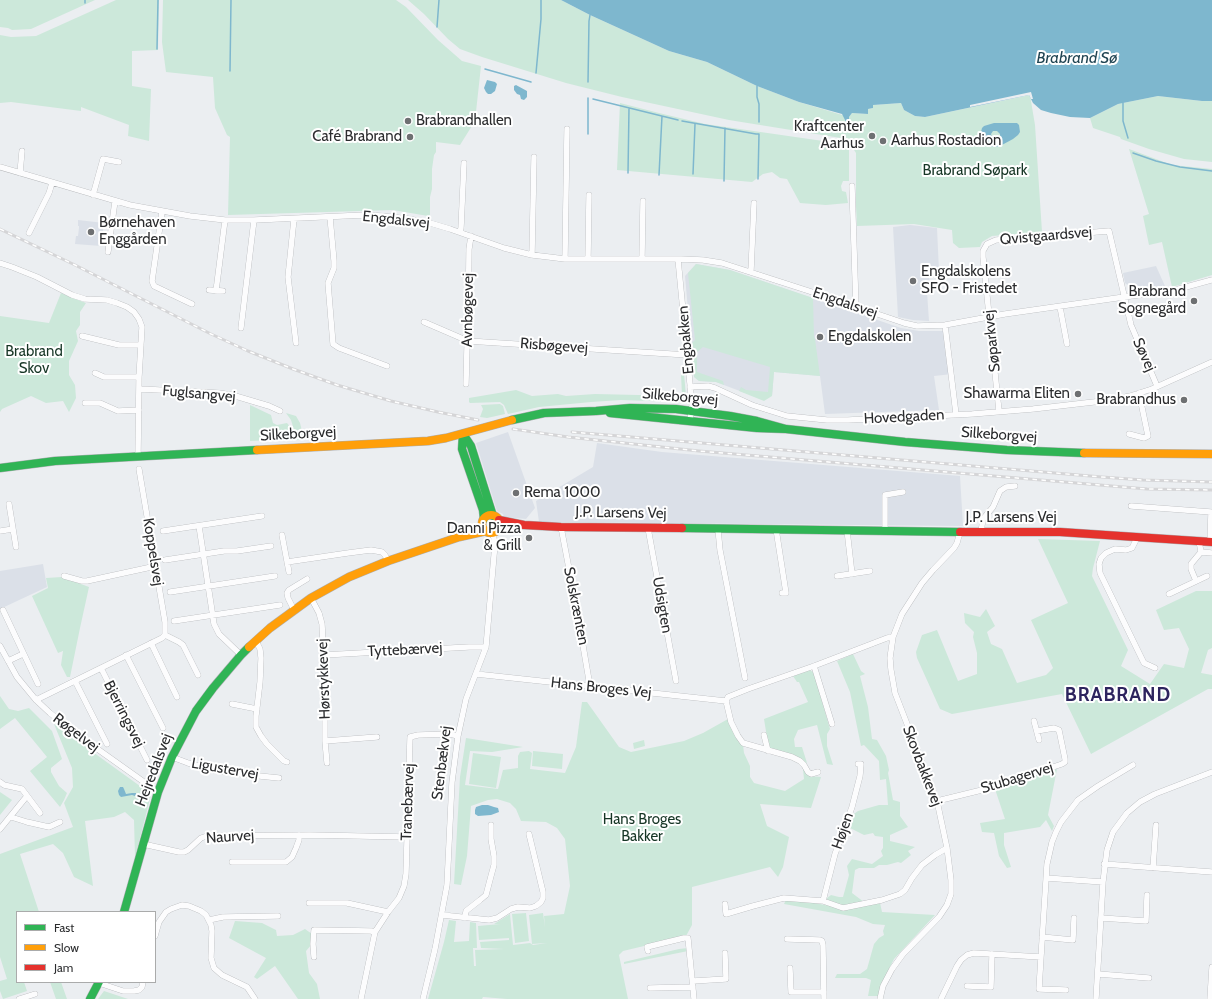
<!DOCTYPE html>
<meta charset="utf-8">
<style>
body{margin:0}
#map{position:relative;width:1212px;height:999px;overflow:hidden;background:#ebeef1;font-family:Cabin,sans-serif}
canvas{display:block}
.legend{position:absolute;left:16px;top:911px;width:140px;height:72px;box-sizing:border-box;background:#fff;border:1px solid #aaabab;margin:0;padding:5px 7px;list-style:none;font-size:12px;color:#2b2c2e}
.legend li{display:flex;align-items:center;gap:8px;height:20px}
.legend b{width:20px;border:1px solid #aaabab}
</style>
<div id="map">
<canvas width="1212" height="999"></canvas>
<ul class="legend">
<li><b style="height:5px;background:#30b455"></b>Fast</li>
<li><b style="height:5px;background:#ff9f0a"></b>Slow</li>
<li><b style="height:5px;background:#e5322d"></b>Jam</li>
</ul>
</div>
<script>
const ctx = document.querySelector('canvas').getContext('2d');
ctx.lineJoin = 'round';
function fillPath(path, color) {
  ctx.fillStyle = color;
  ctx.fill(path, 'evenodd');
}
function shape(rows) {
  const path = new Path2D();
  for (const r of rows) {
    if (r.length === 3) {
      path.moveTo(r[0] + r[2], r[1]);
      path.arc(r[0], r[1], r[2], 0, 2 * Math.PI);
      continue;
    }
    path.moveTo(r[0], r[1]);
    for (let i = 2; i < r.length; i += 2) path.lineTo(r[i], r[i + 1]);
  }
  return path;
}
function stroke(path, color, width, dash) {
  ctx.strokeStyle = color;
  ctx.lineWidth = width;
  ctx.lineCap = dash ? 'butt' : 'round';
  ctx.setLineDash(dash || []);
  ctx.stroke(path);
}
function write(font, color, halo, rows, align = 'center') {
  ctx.font = font + ' Cabin,sans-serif';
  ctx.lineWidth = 4;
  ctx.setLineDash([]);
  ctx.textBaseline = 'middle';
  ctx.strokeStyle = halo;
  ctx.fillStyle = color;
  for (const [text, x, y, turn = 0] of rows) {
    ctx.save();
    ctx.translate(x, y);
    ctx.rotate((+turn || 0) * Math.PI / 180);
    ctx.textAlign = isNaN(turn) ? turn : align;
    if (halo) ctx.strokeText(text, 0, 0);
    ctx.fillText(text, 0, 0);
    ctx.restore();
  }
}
const built = shape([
 [78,220,104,223,101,246,75,244,76,236,78,236,79,228,79,226,78,226],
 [910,225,937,228,939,271,929,271,930,292,927,292,929,321,913,320,898,317,893,227],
 [696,264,730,270,901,328,919,331,948,331,952,374,934,376,939,410,825,414,820,376,774,372,772,396,745,393,716,382,699,381,694,377,685,276],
 [1156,266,1165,286,1136,291,1125,283,1123,273],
 [508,432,535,508,526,519,504,517,503,514,497,511,476,443],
 [597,443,662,452,960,476,963,526,539,522,536,501,593,467],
 [43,564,47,587,0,609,0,571]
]);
const green = shape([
 [0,0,95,0,31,29,12,30,8,28,0,27],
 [116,0,159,0,158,50,132,51,132,86,151,89,149,141,128,136,129,125,81,107,81,111,11,102,0,103,0,35,11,37,36,36],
 [163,0,396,0,406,7,438,40,462,61,481,66,475,121,460,145,436,142,436,152,434,155,432,169,432,189,430,197,430,215,428,216,393,210,228,215,230,137,227,135,215,108,213,77,166,72,162,42],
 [408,0,561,0,590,15,669,51,707,62,757,86,799,102,849,117,852,113,868,114,868,109,873,108,873,105,901,103,904,110,915,116,925,117,1030,95,1035,125,1042,232,992,236,982,242,980,247,959,248,953,243,952,230,914,224,857,226,856,206,856,153,847,139,729,120,622,97,566,83,482,57,460,49,448,39,424,14],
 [1158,96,1202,101,1212,101,1212,162,1184,159,1149,149,1121,139,1120,137,1093,128,1090,118,1118,104],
 [620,103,659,113,705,124,823,141,846,147,849,149,849,181,843,181,841,186,842,191,846,192,848,203,826,205,800,203,787,179,780,178,772,172,763,174,752,182,617,170],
 [1129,149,1172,165,1212,169,1212,275,1172,287,1162,242,1149,245,1143,216,1149,214],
 [696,264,730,270,813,298,814,337,815,339,820,376,774,372,772,396,764,401,739,391,741,387,746,390,768,392,770,367,703,347,697,352,697,372,723,381,724,385,716,382,699,381,694,377,691,344,695,340,688,273],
 [61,293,86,303,80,312,80,325,76,331,78,341,69,361,69,375,75,385,76,398,69,412,63,401,46,403,31,396,2,409,0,412,0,316,49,323],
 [684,373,686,396,684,400,680,402,621,400,591,402,539,407,508,414,504,405,500,402,470,403,469,402,469,398,516,390,532,396,558,394,566,396,595,394,682,396,681,374],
 [500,404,503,406,505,414,487,418,480,417,483,409,481,405],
 [250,405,271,415,273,423,277,425,287,423,291,428,294,439,250,441],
 [286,413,296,416,300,423,304,439,297,440,291,420],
 [1038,539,1100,541,1093,568,1092,576,1128,650,1121,666,1150,684,1164,664,1184,668,1189,649,1179,628,1164,630,1156,610,1196,591,1212,591,1212,648,1208,650,1201,673,1212,675,1212,689,1208,689,1091,754,1062,694,952,714,940,709,917,658,916,652,922,635,937,630,958,681,977,674,977,653,973,637,974,632,965,623,964,613,980,617,986,609,995,626,987,632,991,644,1002,649,1017,683,1046,675,1053,668,1031,620,1068,603],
 [62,577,89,587,80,628,70,677,67,677,61,665,63,651,58,653,32,596,48,588,46,578],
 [853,654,861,671,865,674,860,676,868,707,872,739,877,740,886,756,889,770,888,773,893,800,900,802,900,816,908,827,890,835,890,841,915,847,908,851,911,855,901,863,898,862,887,865,879,865,874,868,859,868,855,870,852,893,864,902,846,906,828,901,827,899,827,898,831,895,839,897,843,897,849,875,847,866,852,859,872,864,883,856,881,851,883,848,883,837,875,836,873,833,864,835,848,827,851,816,858,811,879,805,888,805,886,779,880,780,879,761,864,745,861,746,850,692,837,661],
 [810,670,814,673,830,729,827,734,827,746,833,765,827,764,817,725,798,730,794,739,795,747,802,747,807,763,769,750,764,719,808,702,799,682,797,682,793,676],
 [0,696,9,709,18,711,29,708,52,731,62,759,51,768,51,772,59,786,67,793,64,800,60,807,30,771,47,757,15,718,0,729],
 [582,702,587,702,619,747,631,752,684,741,703,733,728,719,743,745,744,753,750,766,750,777,754,783,785,791,804,779,803,769,809,776,821,777,811,808,760,804,767,826,789,837,783,867,778,877,770,867,692,887,692,925,686,936,623,951,619,955,628,999,507,999,483,997,482,999,428,999,444,942,449,920,456,921,454,942,469,941,470,922,476,923,477,948,473,948,474,966,496,966,476,966,475,950,504,949,481,948,480,942,509,940,509,938,479,940,478,926,500,924,494,924,510,914,513,945,530,943,533,945,547,943,532,944,529,915,543,913,545,927,544,916,564,914,570,886,565,839,557,828,546,822,521,821,516,809,510,803,497,799,488,800,471,806,467,856,461,885,454,884,460,777,466,738,523,747,492,752,470,751,465,785,498,789,503,770,518,768,518,756,520,752,529,751,532,753,530,769,565,773,576,747],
 [54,724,151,794,149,803,135,857,134,820,125,812,114,817,85,821,93,886,74,877,63,853,53,844,20,854,39,912,17,912,17,957,16,958,17,962,17,982,24,982,27,991,3,999,0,991,0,981,7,979,0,957,0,854,73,827,64,803,73,787,72,768],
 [644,740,645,746,634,749,633,743],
 [533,751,563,754,562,769,532,766],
 [473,753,501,757,496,788,469,784],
 [1057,769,1048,815,1054,826,1052,831,1046,820,1040,827,1004,833,1004,845,1011,867,1007,868,999,856,994,833,982,832,980,823,1005,819,995,789],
 [0,792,12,800,0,815],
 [786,900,815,903,845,909,880,903,882,912,935,915,894,959,885,977,878,996,868,996,871,980,866,978,835,978,837,974,860,974,867,969,874,944,879,938,884,935,883,931,885,925,873,924,856,917,784,904],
 [526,913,529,941,515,943,512,914],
 [235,921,262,923,276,930,277,936,293,935,305,929,312,934,312,944,306,951,309,973,317,984,320,999,298,999,275,966,257,979,254,977,266,958,229,938],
 [688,948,688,951,624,964,624,962,679,949],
 [50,982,61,982,67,999,56,999],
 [104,991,128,999,98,999]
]);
const water = shape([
 [561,0,1212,0,1212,101,1202,101,1158,96,1118,104,1090,118,1070,117,1051,113,1041,110,1033,103,1029,95,925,117,915,116,904,110,901,103,873,105,873,108,868,109,868,114,852,113,849,117,849,120,846,122,842,114,799,102,757,86,707,62,669,51,590,15],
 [487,80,495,82,497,84,495,91,491,94,488,94,486,92,484,88],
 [516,85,527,91,527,97,524,100,521,99,520,95,517,94,514,90,514,86],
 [994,123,1017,123,1019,125,1020,132,1018,135,1013,139,1000,146,996,147,988,146,983,141,981,132,982,128,984,126],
 [993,131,997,131,1000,134,1000,138,999,140,993,140,991,134],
 [120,787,123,787,124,789,126,794,132,793,136,793,136,794,135,796,132,795,121,797,119,795,118,791],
 [482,805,488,805,494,807,498,808,499,812,491,815,478,816,475,814,475,810,476,807]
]);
const pier = shape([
 [1031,92,1033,99,1031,99,1029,95,970,107,970,105]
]);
const stream = shape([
 [85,0,85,3],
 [437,27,439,0],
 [157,49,158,0],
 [485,69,531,82],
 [230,71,231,0],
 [536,73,541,19,541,0],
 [588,82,589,21,590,15],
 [757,86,757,97,759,104,759,122],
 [588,98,588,134],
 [593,99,678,120],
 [1123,103,1123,121,1128,138],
 [682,121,756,134,759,134,758,179],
 [1133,153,1156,161,1180,167,1212,171],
 [628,173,629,108],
 [693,174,695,124],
 [659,175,662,116],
 [724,181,725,128]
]);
const street = shape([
 [0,167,130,205,190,216,225,220,254,220,365,215,382,216,409,219,430,223,450,229,504,248,532,255,549,257,565,259,681,259,703,260,722,263,812,292,904,323,917,326,945,325,1005,314,1124,297,1175,290,1212,280],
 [20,173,22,151],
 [852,186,856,307],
 [93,195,103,159,119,162],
 [162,212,152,281,154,286,192,304],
 [330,217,334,261,334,268,328,283,333,344,339,348,387,366],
 [294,219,288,277,296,343],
 [460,232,461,228,464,163],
 [29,233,49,193,52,183],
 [108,252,115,201],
 [532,255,534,157],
 [642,258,643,201],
 [565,259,567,129],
 [588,259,589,195],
 [678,259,692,405,690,421],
 [0,263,12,267,37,277,72,295,85,299,107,300,117,303,127,307,134,312,139,319,142,327,139,377,138,456],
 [751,271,754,203],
 [209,290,223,291],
 [216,291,225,220],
 [1060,307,1067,344],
 [424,322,468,341,687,355],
 [945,325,956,414],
 [241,328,254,220],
 [82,336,119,345,141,345],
 [95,373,104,377,139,377],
 [466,384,467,346,468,341,469,249,471,236],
 [690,387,708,386,715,388,752,405,787,416,827,420,848,420,972,414,1033,409,1111,400,1130,396,1152,389,1212,362],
 [140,389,219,393,232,395,269,406,280,411],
 [85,403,100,403,118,411,139,410],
 [999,411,983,257,983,251,987,244,996,240,1109,231,1131,325,1157,386],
 [1129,434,1144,438,1148,436,1139,393],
 [139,469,165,622,165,635],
 [9,504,16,547],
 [1131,506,1211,512,1210,542],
 [199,526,214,624,219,634,241,655],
 [561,527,576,605,590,686],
 [648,528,676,681],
 [718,529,720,550,745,678],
 [776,529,786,593,782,593],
 [847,530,852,574],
 [885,530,885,495,903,492],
 [0,531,13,529],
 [163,531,262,516],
 [981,532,983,519,993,507,1000,491,1006,487,1015,486],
 [282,535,289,572],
 [1137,538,1132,548,1126,550,1115,549,1106,553,1101,558,1099,564,1100,573,1141,657,1144,663,1155,668],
 [1201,552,1212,553],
 [165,560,224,551,237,551,271,546],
 [287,562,348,553,371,550,382,552,385,555,388,561],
 [64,576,82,581,87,581,156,566],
 [837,576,870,571],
 [1196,581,1191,569,1191,564,1201,552,1199,541],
 [170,592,275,576],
 [1169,594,1207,576],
 [311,598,319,613,322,624,325,685,325,741,327,763],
 [3,610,38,684],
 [294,610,288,598,287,593,289,590,307,579],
 [174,621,280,605],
 [256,641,260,649,261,658,260,682,256,716,256,727,261,736,267,744,284,761,287,762],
 [151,643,177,697],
 [0,646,17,677,36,700,50,713,82,738,158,792],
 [126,655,163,728],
 [324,655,469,647,486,647],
 [8,661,23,654],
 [814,666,832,724],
 [101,668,147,760],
 [476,674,726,701],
 [75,681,107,744],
 [36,700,162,638,165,635,179,642,183,645,198,675],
 [726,701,728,697,748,689,814,666,887,638,893,637],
 [726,701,731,722,738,736,743,743,792,757,800,761,804,765,808,772,811,774,818,772],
 [232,704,257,709],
 [1034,721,1039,740],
 [764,735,768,751],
 [325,741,377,737],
 [172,757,188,763,213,770,230,773,279,778],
 [0,782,4,785,22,789,40,813],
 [937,801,990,788,1062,764,1065,762,1065,759,1059,730,1054,728,1037,731],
 [11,817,27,822,49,827,60,822],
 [0,829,27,796],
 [143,844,179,852,184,852,188,850,201,838,207,836,310,835,407,837],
 [232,862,286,862,292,857,296,848,299,840,299,835],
 [1104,864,1212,872],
 [1153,868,1156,825],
 [1046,878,1103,882],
 [823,901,835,854,852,807,860,776,861,764,858,764],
 [309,903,347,903,388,912],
 [725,904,726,914,753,906,784,898,823,901,843,908,882,900,900,894,905,890,912,878,922,865,935,855,947,848],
 [442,915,489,920,497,918,511,909,518,907,530,908,536,906,541,902,543,898,543,892,529,834],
 [465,918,466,911,480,900,486,895,491,876,494,865,494,856,491,839,491,825],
 [1101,918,1146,921,1147,895],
 [209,920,223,917,278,916],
 [155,936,159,922,166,912,171,909,182,905,189,906,201,911,206,915,211,925,212,931,211,958,214,968,222,975,247,987,255,999],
 [1042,937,1073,940,1074,918],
 [787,939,820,940,822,941,823,945,824,999],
 [648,951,647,947,684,938,688,938,694,999],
 [314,957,313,944,314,930,371,931,375,932],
 [1041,957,1039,989,1066,990],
 [790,968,791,992,824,992],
 [1098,974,1149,978],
 [693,981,726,979,725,953],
 [99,983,123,991,134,991,139,990,142,987,143,982],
 [967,986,991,987,992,954],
 [650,988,693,987],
 [19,999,35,994],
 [361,999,375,932,388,912,399,898,404,886,406,874,410,737,418,735,450,734,458,736],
 [423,999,435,949,447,885,452,782,458,736,466,699,486,647,495,544,493,533],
 [880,999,883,986,892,969,903,954,939,917,947,905,951,894,951,880,947,848,937,801,895,693,891,670,890,658,893,637,902,614,922,583,933,570,954,548,957,543,960,532],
 [941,999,957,966,961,960,967,955,974,953,1041,957,1047,864,1052,842,1056,832,1061,822,1078,800,1098,786,1133,765],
 [1096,999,1103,882,1107,850,1113,832,1127,813,1140,802,1155,794,1212,772],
 [1210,999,1212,967]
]);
const fast = shape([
 [610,413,757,428,786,429,905,442,1007,450,1084,453],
 [512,420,544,413,596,411,630,408,676,409,730,416,757,421,786,429],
 [463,434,462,449,483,510,484,519],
 [463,434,471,446,493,516],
 [0,468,55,461,257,450],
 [682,528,960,532],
 [124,912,158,792,172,757,196,711,213,688,241,655,249,647],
 [90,999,99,982]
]);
const slow = shape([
 [257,450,428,441,446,438,512,420],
 [1084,453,1212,454],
 [491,524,9],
 [249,647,270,628,311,598,349,577,388,561,459,537,486,531]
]);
const jam = shape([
 [499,520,524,525,561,527,682,528],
 [960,532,1060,532,1212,542]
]);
const rail = shape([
 [0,229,75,265,211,334,248,351,293,369,337,385,391,401,438,412,478,420],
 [513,429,568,437,699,451,1147,489,1212,490],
 [572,432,1102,477,1143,480,1212,482]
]);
const markers = [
 [408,121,4,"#6e7072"],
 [872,136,4,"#6e7072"],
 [410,137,4,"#6e7072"],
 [883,141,4,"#6e7072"],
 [91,232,4,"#6e7072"],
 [913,281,4,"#6e7072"],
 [1194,301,4,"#6e7072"],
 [820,337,4,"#6e7072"],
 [1078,394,4,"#6e7072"],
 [1184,400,4,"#6e7072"],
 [516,493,4,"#6e7072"],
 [529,538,4,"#6e7072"]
];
const poiNames = [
 ["Brabrandhallen",416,121],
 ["Kraftcenter",864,127,"right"],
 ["Aarhus",864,144,"right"],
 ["Café Brabrand",402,137,"right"],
 ["Aarhus Rostadion",891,141],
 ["Børnehaven",99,223],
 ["Enggården",99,240],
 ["Engdalskolens",921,272],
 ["SFO - Fristedet",921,289],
 ["Brabrand",1186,292,"right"],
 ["Sognegård",1186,309,"right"],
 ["Engdalskolen",828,337],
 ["Shawarma Eliten",1070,394,"right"],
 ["Brabrandhus",1176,400,"right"],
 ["Rema 1000",524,493],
 ["Danni Pizza",521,529,"right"],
 ["& Grill",521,546,"right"]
];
const parkNames = [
 ["Brabrand Søpark",975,171],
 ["Brabrand",34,352],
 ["Skov",34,369],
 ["Hans Broges",642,820],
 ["Bakker",642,837]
];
const streetNames = [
 ["Engdalsvej",396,220,6],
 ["Qvistgaardsvej",1046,236,-5],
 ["Engdalsvej",845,303,19],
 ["Avnbøgevej",468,310,-89],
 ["Engbakken",686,340,-95],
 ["Søparkvej",992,341,-96],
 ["Risbøgevej",554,346,4],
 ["Søvej",1144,355,66],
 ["Fuglsangvej",199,394,5],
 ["Silkeborgvej",680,397,5],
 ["Hovedgaden",904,417,-3],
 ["Silkeborgvej",298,434,-3],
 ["Silkeborgvej",999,435,4],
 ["J.P. Larsens Vej",621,513,1],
 ["J.P. Larsens Vej",1011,518],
 ["Koppelsvej",153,552,81],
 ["Udsigten",662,605,80],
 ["Solskrænten",576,606,79],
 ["Tyttebærvej",405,650,-3],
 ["Hørstykkevej",324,679,-92],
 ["Hans Broges Vej",601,688,6],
 ["Bjerringsvej",124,714,63],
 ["Røgelvej",76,733,37],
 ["Stenbækvej",442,763,-83],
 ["Skovbakkevej",922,766,69],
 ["Ligustervej",225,769,10],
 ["Hejredalsvej",154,770,-69],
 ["Stubagervej",1017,778,-17],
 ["Tranebærvej",408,802,-88],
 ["Højen",843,831,-71],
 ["Naurvej",230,837,-4]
];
const waterNames = [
 ["Brabrand Sø",1077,58]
];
const districtNames = [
 ["BRABRAND",1118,695]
];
fillPath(built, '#dbe0e8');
fillPath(green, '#cce8da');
fillPath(water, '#7eb7ce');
fillPath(pier, '#ebeef1');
stroke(stream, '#7eb7ce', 1.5);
stroke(street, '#acaeb1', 6);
stroke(fast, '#acaeb1', 9);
stroke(slow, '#acaeb1', 9);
stroke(jam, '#acaeb1', 9);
stroke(street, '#fcfcfd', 5.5);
stroke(fast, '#30b455', 8);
stroke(slow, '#ff9f0a', 8);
stroke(jam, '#e5322d', 8);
stroke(rail, '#d5d5d7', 3);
stroke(rail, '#fff', 1.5, [4.5]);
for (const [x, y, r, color] of markers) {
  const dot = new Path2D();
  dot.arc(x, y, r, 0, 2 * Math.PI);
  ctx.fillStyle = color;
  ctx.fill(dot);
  stroke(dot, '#fff', 1.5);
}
write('15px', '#2b2c2e', '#fff', poiNames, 'left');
write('15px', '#173626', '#fff', parkNames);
write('15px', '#2b2c2e', '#fff', streetNames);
write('italic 16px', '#204452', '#fff', waterNames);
ctx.letterSpacing = '1px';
write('bold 19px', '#2d245e', '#fff', districtNames);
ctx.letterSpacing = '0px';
</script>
